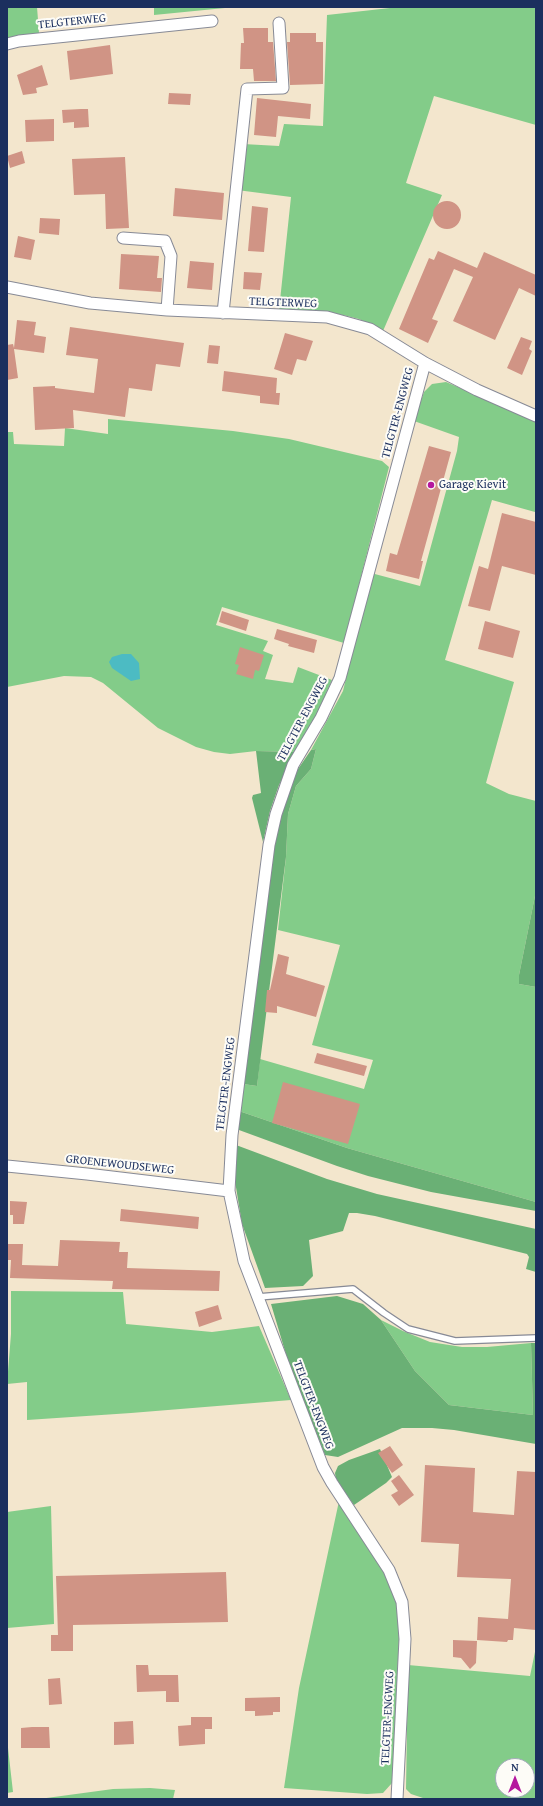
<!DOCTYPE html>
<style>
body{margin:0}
#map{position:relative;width:543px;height:1806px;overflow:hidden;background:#f3e6cd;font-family:"Gentium Book Plus",serif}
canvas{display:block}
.frame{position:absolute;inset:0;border:8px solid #1b2f5e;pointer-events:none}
.north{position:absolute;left:495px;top:1758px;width:40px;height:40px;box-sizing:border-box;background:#fdfcf7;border:1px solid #a3aaba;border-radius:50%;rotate:0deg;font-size:11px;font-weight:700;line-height:16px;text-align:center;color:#1b2f5e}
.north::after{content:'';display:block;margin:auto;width:14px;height:18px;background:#b5179e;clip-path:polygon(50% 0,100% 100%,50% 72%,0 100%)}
</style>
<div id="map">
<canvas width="543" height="1806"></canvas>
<div class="frame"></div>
<div class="north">N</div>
</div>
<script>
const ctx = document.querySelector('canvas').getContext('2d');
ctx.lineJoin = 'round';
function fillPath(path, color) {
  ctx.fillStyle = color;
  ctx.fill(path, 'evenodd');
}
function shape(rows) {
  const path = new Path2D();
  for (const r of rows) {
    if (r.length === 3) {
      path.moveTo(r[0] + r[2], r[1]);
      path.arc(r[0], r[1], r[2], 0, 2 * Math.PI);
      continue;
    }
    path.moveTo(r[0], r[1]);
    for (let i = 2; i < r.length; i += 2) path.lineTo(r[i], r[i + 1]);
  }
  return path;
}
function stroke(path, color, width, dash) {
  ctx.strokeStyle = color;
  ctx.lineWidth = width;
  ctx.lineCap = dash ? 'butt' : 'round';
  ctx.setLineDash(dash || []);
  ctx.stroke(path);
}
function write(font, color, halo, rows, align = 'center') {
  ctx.font = font + ' "Gentium Book Plus",serif';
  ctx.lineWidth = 4;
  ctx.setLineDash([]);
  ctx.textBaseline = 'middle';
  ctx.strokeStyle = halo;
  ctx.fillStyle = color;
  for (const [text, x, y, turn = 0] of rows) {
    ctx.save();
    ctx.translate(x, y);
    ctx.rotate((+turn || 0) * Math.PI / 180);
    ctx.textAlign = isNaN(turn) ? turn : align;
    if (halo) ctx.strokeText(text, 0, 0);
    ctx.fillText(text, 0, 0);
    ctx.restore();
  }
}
const green = shape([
 [7,7,37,7,39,33,7,39],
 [154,7,235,7,154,15],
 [399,7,536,7,536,125,434,96,406,183,442,195,383,331,359,319,343,315,279,310,291,197,237,190,243,144,279,146,284,124,323,126,327,15],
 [446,382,536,420,535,512,492,500,445,660,514,682,486,783,509,794,536,801,536,891,519,975,519,984,536,987,536,1202,347,1148,239,1111,243,1084,257,1086,260,1059,364,1089,373,1060,312,1045,340,945,278,930,286,857,288,814,296,786,311,769,316,749,311,750,343,691,371,573,420,586,457,451,459,437,414,421,424,392,432,384],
 [108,419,233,431,289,439,382,461,389,467,344,643,222,607,216,625,268,641,263,651,273,655,265,679,293,683,298,667,332,680,316,716,296,752,256,751,230,754,214,752,196,747,158,728,103,683,91,677,64,676,7,687,7,432,13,432,14,444,64,446,65,428,108,434],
 [11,1291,123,1292,126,1324,212,1332,259,1326,291,1400,131,1413,27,1420,27,1382,7,1384,11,1334],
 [381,1320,403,1331,430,1342,462,1347,487,1347,531,1343,533,1415,449,1405,415,1371],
 [339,1501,391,1584,398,1609,399,1640,392,1783,383,1793,367,1794,284,1788,299,1688],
 [51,1506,54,1624,7,1628,7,1512],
 [536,1647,536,1799,426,1799,411,1794,406,1789,408,1665,530,1676],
 [503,1766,527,1766,527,1790,503,1790],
 [7,1739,13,1792,7,1793],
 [150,1788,175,1790,173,1799,39,1799,113,1789]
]);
const forest = shape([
 [316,749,311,769,296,786,288,814,286,857,257,1086,243,1084,274,841,289,790,296,772,311,750],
 [256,751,296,752,279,785,270,811,263,842,252,798,253,795,261,793],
 [536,891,536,987,519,984,519,975],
 [239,1111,347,1148,536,1202,536,1211,431,1192,368,1176,337,1166,239,1130],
 [236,1145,327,1179,377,1194,536,1229,536,1272,526,1269,529,1257,527,1254,375,1216,357,1213,349,1213,343,1231,309,1240,313,1276,303,1286,265,1288,242,1224,234,1175],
 [337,1296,363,1304,381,1320,415,1371,449,1405,533,1415,531,1343,536,1343,536,1444,454,1430,432,1428,402,1428,338,1457,325,1455,288,1361,271,1304],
 [380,1449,392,1477,386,1483,354,1505,336,1480,335,1473,338,1466,349,1460]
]);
const water = shape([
 [122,654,131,654,139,663,140,679,131,681,112,668,109,662,112,657]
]);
const building = shape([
 [243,28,268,28,268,42,273,42,276,81,254,81,253,69,240,69,241,43,244,43],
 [290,33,316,33,316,42,323,42,323,84,290,85,287,42,290,42],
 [110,45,113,74,70,80,67,51],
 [42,65,48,85,36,88,37,93,23,95,17,75],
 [169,93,191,94,190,105,168,104],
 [257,98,311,104,310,119,278,116,276,137,254,135],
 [81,109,88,109,89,127,74,128,74,122,63,123,62,110],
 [54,119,54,141,26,142,25,120],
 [22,151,25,163,10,168,7,156],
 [125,157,129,228,106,229,105,194,74,195,72,159],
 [175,188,224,193,222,220,173,216],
 [447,215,14],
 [252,206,268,208,264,252,248,251],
 [40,218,60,219,59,235,39,233],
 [18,236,35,240,31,260,14,257],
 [438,251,477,268,484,252,536,275,536,296,519,288,495,340,453,321,473,277,454,269,432,319,438,321,428,343,399,329,429,258,434,260],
 [121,254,159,256,157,278,162,278,161,292,119,289],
 [190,261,214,263,212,290,187,288],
 [244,272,262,273,260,290,243,289],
 [17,320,36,322,34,335,46,337,44,353,14,349,18,378,7,380,7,345,13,344,14,348],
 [70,327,184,343,180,367,156,364,152,391,129,388,125,417,73,410,74,428,35,430,33,387,55,386,55,388,94,393,98,359,66,355],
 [285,333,313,341,306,361,297,359,292,375,274,369],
 [521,337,532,341,529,349,532,351,522,375,507,368],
 [209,345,220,346,218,364,207,363],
 [224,371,277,378,276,393,280,393,279,405,260,403,260,396,222,391],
 [429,446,451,452,421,561,423,561,419,579,386,571,390,553,397,555],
 [502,513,536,522,536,575,502,566,490,611,468,606,479,566,488,569],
 [222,611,249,620,246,631,219,622],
 [485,621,520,631,513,658,478,649],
 [277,629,317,640,314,653,288,646,289,644,274,639],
 [240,647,264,655,259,671,255,670,253,679,236,674,239,665,235,664],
 [278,954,289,957,286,974,325,986,316,1017,277,1006,277,1013,265,1012,267,990,270,990],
 [317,1053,367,1066,364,1076,314,1063],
 [283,1082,360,1104,348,1144,272,1123],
 [10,1201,27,1202,24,1224,13,1224,13,1215,10,1215],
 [121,1209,199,1217,198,1229,120,1221],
 [60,1240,120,1242,119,1252,128,1252,127,1268,220,1271,219,1291,112,1289,113,1281,10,1278,11,1260,7,1260,7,1244,23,1244,22,1265,58,1266],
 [218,1305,222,1319,199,1327,195,1312],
 [390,1446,403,1465,392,1473,378,1453],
 [425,1465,475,1468,473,1512,514,1515,517,1471,536,1472,536,1630,514,1628,513,1640,508,1640,507,1642,477,1640,478,1617,508,1619,511,1579,457,1577,459,1544,421,1542],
 [399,1475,414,1495,399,1506,391,1495,398,1491,391,1481],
 [226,1572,228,1622,73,1625,73,1651,51,1651,51,1635,58,1635,56,1576],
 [453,1640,477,1641,476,1663,470,1669,461,1658,453,1657],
 [136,1665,148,1665,149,1675,178,1675,179,1702,166,1702,166,1691,137,1692],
 [60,1678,62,1704,49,1705,48,1679],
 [280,1697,280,1712,273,1712,273,1715,255,1716,255,1711,245,1711,245,1698],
 [191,1717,212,1717,212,1729,205,1729,205,1744,179,1746,178,1726,191,1725],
 [133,1721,134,1744,114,1745,114,1722],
 [32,1727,49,1727,50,1748,21,1748,21,1728]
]);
const service = shape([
 [258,1297,353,1289,384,1313,408,1329,455,1341,536,1338]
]);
const minor = shape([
 [7,44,19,41,212,21],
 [123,238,165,241,171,256,167,310],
 [7,287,90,303,167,310,327,317,370,329,425,363,477,390,536,416],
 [223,313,247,89,283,88,279,23],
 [7,1166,87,1174,229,1191],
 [397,1799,405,1639,402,1602,389,1570,332,1483,323,1467,244,1261,229,1191,232,1135,269,845,276,814,293,765,321,718,340,678,425,363]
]);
const markers = [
 [431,485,4,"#b5179e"]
];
const streetNames = [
 ["TELGTERWEG",72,22,-6],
 ["TELGTERWEG",283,303,2],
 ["TELGTER-ENGWEG",398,413,-75],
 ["TELGTER-ENGWEG",303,719,-62],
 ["TELGTER-ENGWEG",226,1084,-83],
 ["GROENEWOUDSEWEG",120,1165,6],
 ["TELGTER-ENGWEG",313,1405,69],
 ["TELGTER-ENGWEG",388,1718,-87]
];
const poiNames = [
 ["Garage Kievit",439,485]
];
fillPath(green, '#83cc89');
fillPath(forest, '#6ab075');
fillPath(water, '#4cbbc3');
fillPath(building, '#d09485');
stroke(service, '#878a96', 8);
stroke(minor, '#878a96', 13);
stroke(service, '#fff', 5.5);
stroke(minor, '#fff', 11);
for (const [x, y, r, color] of markers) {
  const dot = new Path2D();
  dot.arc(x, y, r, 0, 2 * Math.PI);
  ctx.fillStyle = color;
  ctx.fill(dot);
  stroke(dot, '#fdfcf7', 1.5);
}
write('12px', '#1b2f5e', '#fdfcf7', streetNames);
write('12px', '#1b2f5e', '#fdfcf7', poiNames, 'left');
</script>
